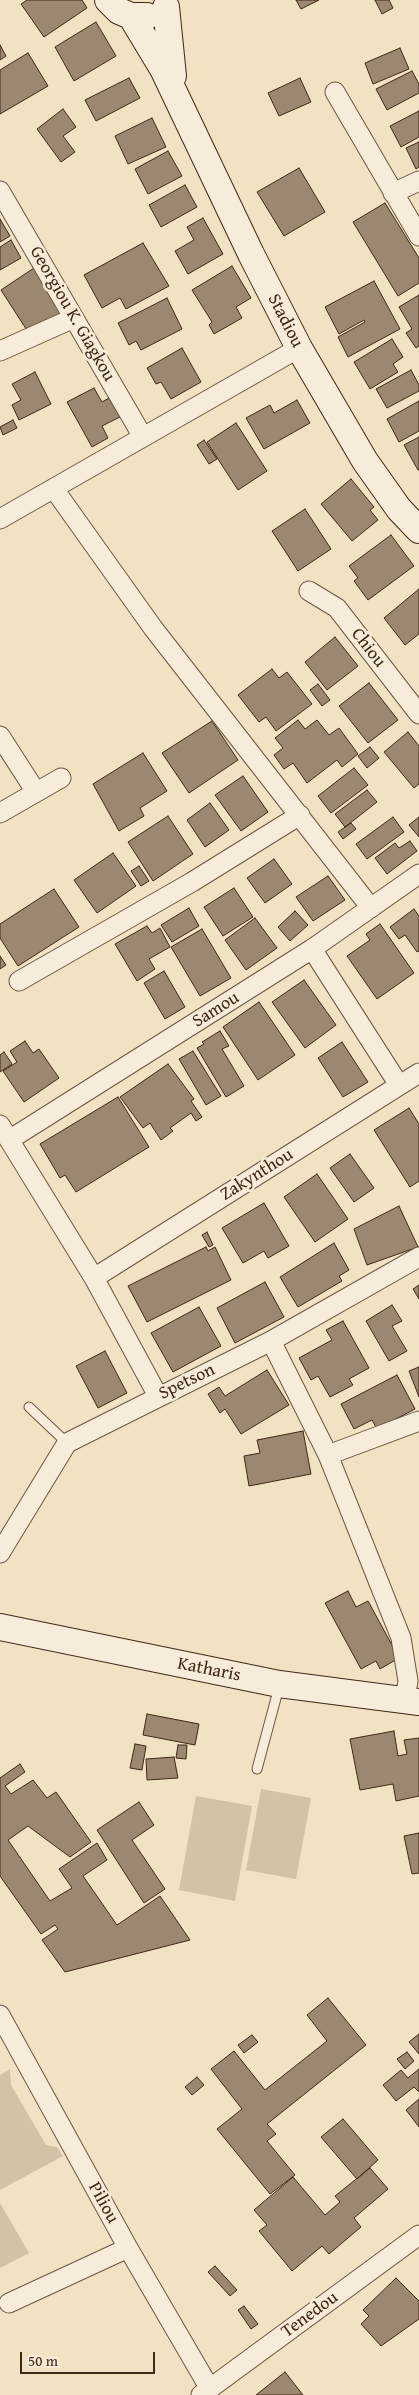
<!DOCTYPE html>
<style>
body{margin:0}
#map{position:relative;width:419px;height:2395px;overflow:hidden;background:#f1e2c4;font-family:"Gentium Book Plus",serif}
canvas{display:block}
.scale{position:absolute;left:20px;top:2352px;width:135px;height:22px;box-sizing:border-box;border:2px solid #402716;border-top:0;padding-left:6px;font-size:15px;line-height:18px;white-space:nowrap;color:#402716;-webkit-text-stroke:4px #f6ecd9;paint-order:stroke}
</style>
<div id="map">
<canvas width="419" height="2395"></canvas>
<div class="scale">50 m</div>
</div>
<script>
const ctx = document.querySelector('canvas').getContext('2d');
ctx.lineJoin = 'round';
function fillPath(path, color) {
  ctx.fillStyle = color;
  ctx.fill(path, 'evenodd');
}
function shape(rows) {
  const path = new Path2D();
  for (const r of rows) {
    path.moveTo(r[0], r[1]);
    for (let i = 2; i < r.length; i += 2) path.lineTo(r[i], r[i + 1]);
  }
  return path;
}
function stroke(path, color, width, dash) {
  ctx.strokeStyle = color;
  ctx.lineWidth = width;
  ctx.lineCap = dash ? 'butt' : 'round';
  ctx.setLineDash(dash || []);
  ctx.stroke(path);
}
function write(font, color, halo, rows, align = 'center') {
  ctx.font = font + ' "Gentium Book Plus",serif';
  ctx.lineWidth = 5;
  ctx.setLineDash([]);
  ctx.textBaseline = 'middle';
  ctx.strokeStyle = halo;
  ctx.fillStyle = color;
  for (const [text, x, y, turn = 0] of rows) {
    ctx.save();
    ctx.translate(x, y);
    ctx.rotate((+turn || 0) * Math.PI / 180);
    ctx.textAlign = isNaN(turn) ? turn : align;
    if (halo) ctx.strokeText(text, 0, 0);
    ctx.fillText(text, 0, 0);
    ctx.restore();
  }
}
const green = shape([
 [261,1789,311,1798,296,1879,246,1870],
 [196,1796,252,1806,235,1901,179,1890],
 [10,2069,11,2085,46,2145,57,2147,63,2156,0,2190,0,2075],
 [0,2203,29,2253,0,2268]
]);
const building = shape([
 [27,0,82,0,87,8,44,37,21,4,27,0],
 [296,0,319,0,301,9,296,0],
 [375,0,389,0,393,8,382,14,375,0],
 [96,22,116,56,74,81,55,47,96,22],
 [0,45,6,56,0,60,0,45],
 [400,48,409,69,373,84,365,63,400,48],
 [28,53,48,86,0,114,0,70,28,53],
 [412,71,419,84,419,93,387,110,376,89,412,71],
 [129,78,140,98,96,121,85,100,129,78],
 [300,78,311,102,279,116,268,93,300,78],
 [63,109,76,127,63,136,75,152,61,162,37,129,63,109],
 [419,111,419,137,401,147,390,126,419,111],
 [152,118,166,147,128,164,115,136,152,118],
 [419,142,419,167,416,169,406,148,419,142],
 [168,151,182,176,148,194,135,169,168,151],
 [299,168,325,212,284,236,257,192,299,168],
 [185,185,197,207,161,227,149,205,185,185],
 [385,203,419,258,419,283,398,296,353,222,385,203],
 [203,218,223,254,188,274,175,251,194,240,187,227,203,218],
 [0,219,10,236,0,242,0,219],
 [11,240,21,258,0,270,0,247,11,240],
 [143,243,169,286,126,309,120,298,102,308,84,275,143,243],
 [232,266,251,298,236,307,242,318,214,334,209,325,212,322,192,290,232,266],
 [34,268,64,313,30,335,1,290,34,268],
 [374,281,400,329,348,357,338,337,365,322,364,320,339,334,325,307,374,281],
 [419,295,419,346,416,348,406,333,412,329,399,307,419,295],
 [167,298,182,329,141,350,136,341,129,345,118,323,167,298],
 [392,339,403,357,393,364,398,372,370,389,354,362,392,339],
 [182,348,201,382,171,399,161,382,156,384,147,368,182,348],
 [411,370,419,385,419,391,387,408,376,389,411,370],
 [35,372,51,404,19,420,12,405,21,400,12,384,35,372],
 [94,388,102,402,109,398,120,417,102,426,108,438,92,447,67,402,94,388],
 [297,400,310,423,264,449,246,418,270,405,274,413,297,400],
 [419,401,419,431,399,442,387,419,419,401],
 [13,420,17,428,3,435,0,427,13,420],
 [236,423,267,471,238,490,207,442,236,423],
 [419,437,419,470,418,470,404,445,419,437],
 [204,440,217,459,209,464,197,445,204,440],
 [351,479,374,507,370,510,378,520,352,541,321,504,351,479],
 [305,509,331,549,298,571,272,531,305,509],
 [391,535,414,566,368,600,354,581,358,578,349,566,391,535],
 [419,589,419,634,405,645,384,618,419,589],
 [335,637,358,666,327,690,305,662,335,637],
 [272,669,279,678,287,672,312,704,276,731,266,717,259,722,238,695,272,669],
 [369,683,398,720,368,743,339,706,369,683],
 [318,684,330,700,322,706,310,690,318,684],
 [298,720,305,729,317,720,329,735,339,728,358,754,342,767,337,760,307,783,293,763,284,769,274,755,283,748,275,738,298,720],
 [212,721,238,760,189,793,162,753,212,721],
 [408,732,419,746,419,784,414,788,384,752,408,732],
 [370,747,379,758,367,768,358,756,370,747],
 [143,753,167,791,140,808,144,816,119,831,93,784,143,753],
 [354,768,368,785,331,813,318,796,354,768],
 [243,776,268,812,241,831,215,795,243,776],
 [367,790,377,802,345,827,335,814,367,790],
 [210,803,229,830,205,847,187,820,210,803],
 [168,816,193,854,153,881,128,842,168,816],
 [393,817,404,832,367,859,356,844,393,817],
 [419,817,419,837,409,825,419,817],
 [351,823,356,829,343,839,338,832,351,823],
 [410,841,417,851,387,874,375,858,395,843,399,848,410,841],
 [113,853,136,886,97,913,74,880,113,853],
 [274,859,292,884,265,903,247,878,274,859],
 [139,866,149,881,141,886,131,871,139,866],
 [328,876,345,900,313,921,296,897,328,876],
 [234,888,253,917,223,936,204,907,234,888],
 [54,889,79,927,18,966,0,938,0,924,54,889],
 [189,908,199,926,172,942,161,925,189,908],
 [414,909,419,916,419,951,417,952,405,935,399,939,390,927,414,909],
 [295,911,308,925,290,941,278,927,295,911],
 [255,918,277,948,246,970,225,940,255,918],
 [380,924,414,973,377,999,347,956,370,940,366,934,380,924],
 [147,926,152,933,160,928,170,947,149,959,155,969,137,981,115,944,147,926],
 [202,929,231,978,200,996,171,947,202,929],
 [0,956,6,965,0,969,0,956],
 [164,971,185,1007,165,1019,144,983,164,971],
 [304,980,336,1025,305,1048,272,1002,304,980],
 [259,1002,295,1055,258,1080,223,1027,259,1002],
 [220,1031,229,1046,222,1049,244,1086,226,1097,197,1048,204,1044,202,1042,220,1031],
 [25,1041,33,1053,39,1049,59,1078,24,1102,3,1071,17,1062,10,1051,25,1041],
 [342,1042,368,1082,343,1097,318,1058,342,1042],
 [193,1051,221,1096,206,1105,179,1059,193,1051],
 [4,1052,12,1064,0,1072,0,1055,4,1052],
 [168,1064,194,1099,191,1101,202,1117,196,1121,191,1113,170,1128,173,1131,161,1140,150,1123,143,1128,120,1097,168,1064],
 [118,1097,149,1147,76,1192,65,1175,60,1178,40,1144,118,1097],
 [409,1108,419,1124,419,1181,410,1187,374,1130,409,1108],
 [350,1154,374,1188,354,1202,330,1168,350,1154],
 [317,1174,348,1219,315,1242,284,1197,317,1174],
 [264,1203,289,1246,268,1258,264,1251,243,1263,222,1228,264,1203],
 [399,1206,418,1247,367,1265,354,1229,399,1206],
 [207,1232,213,1245,209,1247,202,1235,207,1232],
 [334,1243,349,1270,339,1276,342,1281,298,1307,280,1277,334,1243],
 [206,1247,208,1251,215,1247,231,1280,147,1322,128,1286,206,1247],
 [265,1282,284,1317,235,1343,217,1308,265,1282],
 [419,1285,419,1299,413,1289,419,1285],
 [392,1305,402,1321,392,1326,407,1351,389,1361,366,1321,392,1305],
 [199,1307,221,1346,173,1372,151,1333,199,1307],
 [343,1321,369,1368,349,1379,353,1385,330,1397,318,1376,311,1380,299,1358,332,1340,326,1330,343,1321],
 [105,1351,127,1393,98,1408,76,1366,105,1351],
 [419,1367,419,1397,409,1371,419,1367],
 [267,1370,289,1405,241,1434,225,1409,220,1413,208,1394,219,1387,225,1396,267,1370],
 [397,1375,415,1409,377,1429,372,1420,354,1429,341,1404,397,1375],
 [303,1431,311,1474,249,1486,244,1456,260,1453,257,1440,303,1431],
 [348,1591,356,1607,368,1601,399,1658,380,1669,376,1661,361,1669,325,1603,348,1591],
 [147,1714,199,1724,195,1745,143,1735,147,1714],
 [394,1731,398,1756,407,1754,404,1740,419,1738,419,1796,396,1801,393,1784,360,1790,350,1739,394,1731],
 [135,1744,146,1746,142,1770,130,1768,135,1744],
 [178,1745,187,1745,186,1759,176,1758,178,1745],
 [174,1757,178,1778,147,1780,146,1759,174,1757],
 [20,1764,25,1772,5,1786,11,1794,33,1780,47,1798,56,1792,91,1842,70,1857,28,1826,8,1840,50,1901,72,1888,59,1869,97,1843,107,1860,83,1876,117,1925,160,1896,190,1940,65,1972,42,1940,58,1929,55,1925,41,1934,0,1876,0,1778,20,1764],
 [139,1802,154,1825,132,1840,165,1889,144,1903,97,1830,139,1802],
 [419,1833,419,1873,412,1874,404,1836,419,1833],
 [328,1998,366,2045,267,2124,276,2134,267,2141,295,2175,270,2194,217,2129,242,2109,211,2069,234,2051,265,2090,327,2041,307,2015,328,1998],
 [419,2034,419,2054,409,2042,419,2034],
 [252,2035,258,2042,244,2053,238,2045,252,2035],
 [407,2052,414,2061,405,2069,397,2059,407,2052],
 [419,2069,419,2092,414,2087,396,2101,383,2085,401,2070,408,2078,419,2069],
 [197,2077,204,2085,192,2095,185,2087,197,2077],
 [419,2099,419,2127,406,2110,419,2099],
 [343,2119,378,2160,357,2179,321,2137,343,2119],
 [370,2168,388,2189,354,2218,361,2227,329,2254,322,2246,292,2271,259,2231,267,2225,254,2210,293,2177,325,2215,340,2202,335,2196,370,2168],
 [215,2266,237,2290,230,2296,208,2272,215,2266],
 [396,2278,419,2301,419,2319,381,2346,361,2324,369,2316,363,2310,396,2278],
 [244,2306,258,2324,251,2329,238,2310,244,2306],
 [285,2372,303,2395,256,2395,285,2372]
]);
const lane = shape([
 [29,1407,67,1443],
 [257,1769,279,1687]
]);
const street = shape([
 [335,92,419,236],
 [0,191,143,437],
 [393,193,419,181],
 [0,351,74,318],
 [54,489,153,628,371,908],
 [0,519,299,348],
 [309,591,337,608,419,714],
 [0,736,36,792],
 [0,813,61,778],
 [312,949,399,1085],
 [19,981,192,882,300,815],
 [0,1125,94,1278,158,1396],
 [9,1140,312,949,419,874],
 [94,1278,419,1073],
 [271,1341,328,1455,401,1638,408,1681,405,1699],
 [328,1455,419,1421],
 [0,1553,67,1443,271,1341,419,1257],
 [0,2015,128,2248,210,2389],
 [9,2303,128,2248],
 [201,2395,419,2235]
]);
const secondary = shape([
 [108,0,119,11,131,16,147,16],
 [166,7,173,76],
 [131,16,163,69,251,254,299,348,365,461,399,509,419,530],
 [0,1627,279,1684,419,1702]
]);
const streetNames = [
 ["Georgiou K. Giagkou",72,314,60],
 ["Stadiou",285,321,63],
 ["Chiou",368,648,52],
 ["Samou",216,1010,-32],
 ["Zakynthou",257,1175,-32],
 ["Spetson",187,1382,-26],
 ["Katharis",209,1670,11],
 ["Piliou",103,2203,61],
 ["Tenedou",310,2315,-36]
];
fillPath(green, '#d3c2a6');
fillPath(building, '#9c8870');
stroke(building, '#402716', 1);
stroke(lane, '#6c5642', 11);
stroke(street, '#6c5642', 21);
stroke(secondary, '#402716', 28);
stroke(lane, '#f6ecd9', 9);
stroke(street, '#f6ecd9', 19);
stroke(secondary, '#f6ecd9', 26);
write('18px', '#402716', '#f6ecd9', streetNames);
</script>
